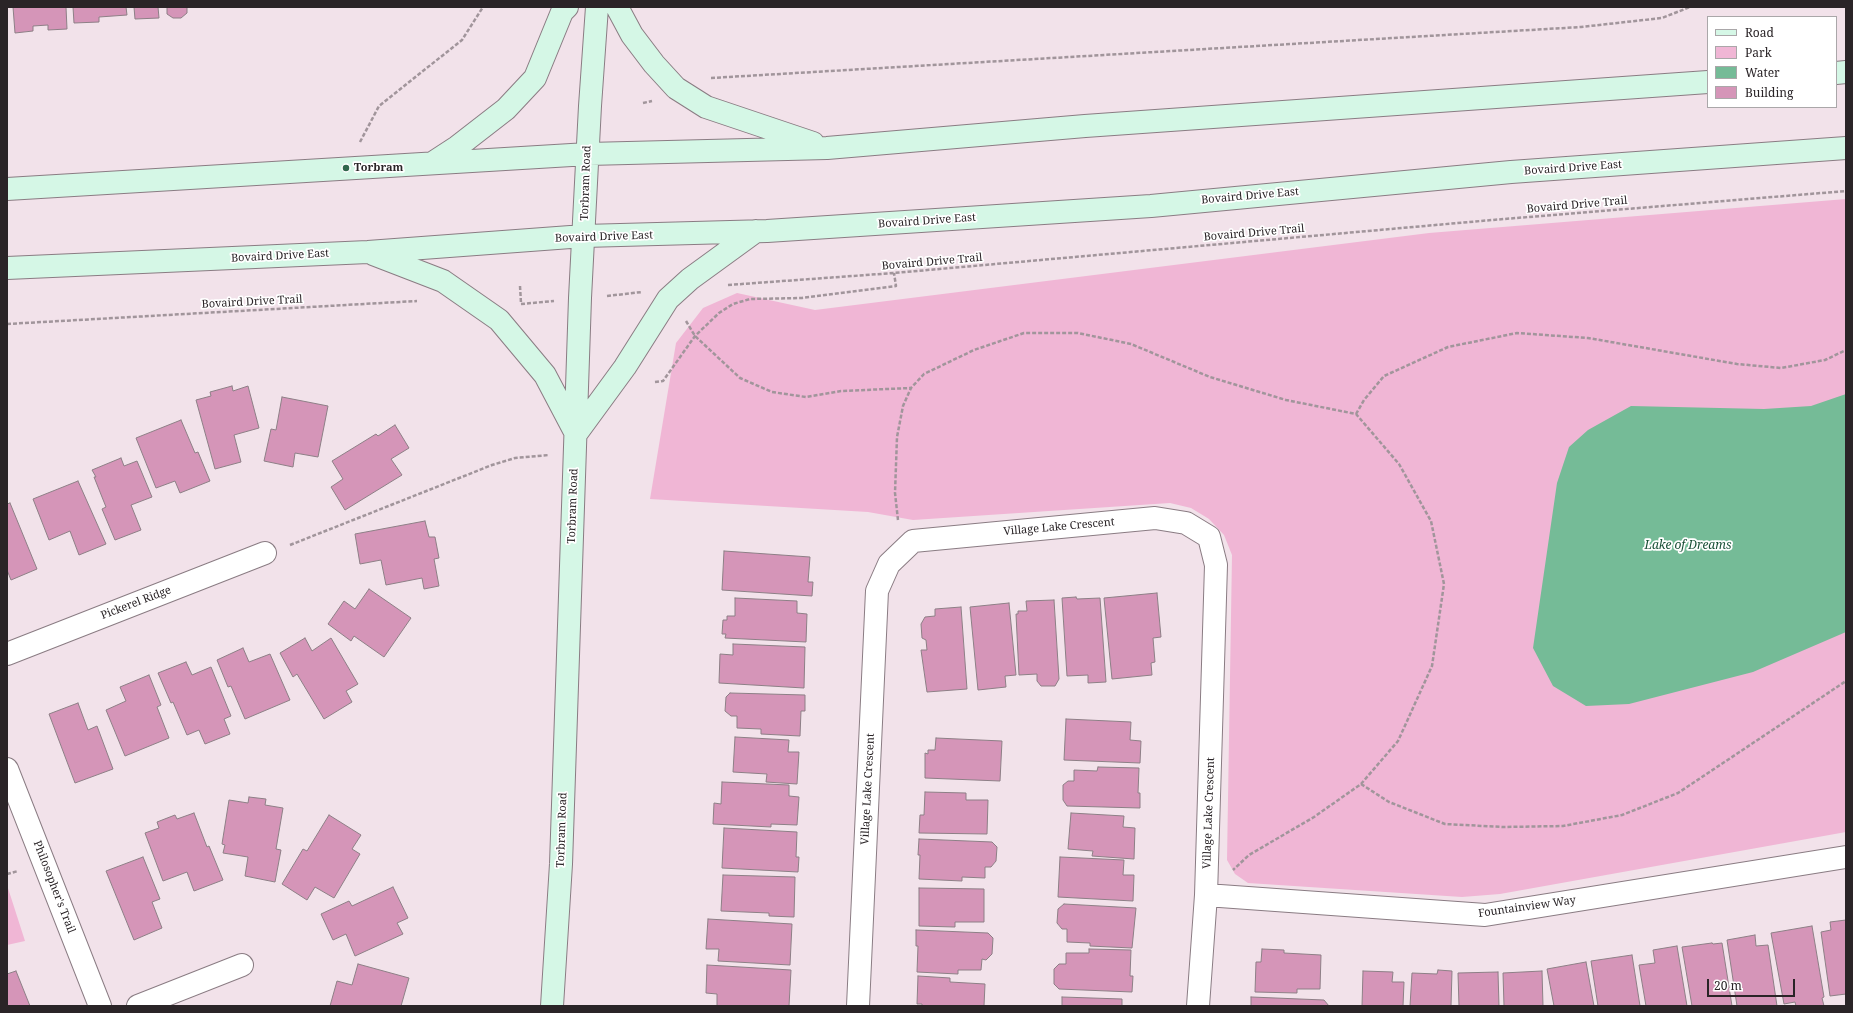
<!DOCTYPE html>
<style>
body{margin:0}
#map{position:relative;width:1853px;height:1013px;overflow:hidden;background:#f2e2ea;font-family:"Noto Serif",serif}
canvas{display:block}
.frame{position:absolute;inset:0;border:8px solid #2a2427;pointer-events:none}
.legend{position:absolute;left:1707px;top:16px;width:130px;height:92px;box-sizing:border-box;background:#fff;border:1px solid #aaa7a9;margin:0;padding:5px 7px;list-style:none;font-size:12px;color:#2a2427}
.legend li{display:flex;align-items:center;gap:8px;height:20px}
.legend b{width:20px;border:1px solid #aaa7a9}
.scale{position:absolute;left:1707px;top:979px;width:88px;height:18px;box-sizing:border-box;border:2px solid #2a2427;border-top:0;padding-left:5px;font-size:12px;line-height:14px;white-space:nowrap;color:#2a2427;-webkit-text-stroke:3px #fff;paint-order:stroke}
</style>
<div id="map">
<canvas width="1853" height="1013"></canvas>
<div class="frame"></div>
<ul class="legend">
<li><b style="height:5px;background:#d5f7e6"></b>Road</li>
<li><b style="height:11px;background:#f0b6d5"></b>Park</li>
<li><b style="height:11px;background:#75bb97"></b>Water</li>
<li><b style="height:11px;background:#d595b8"></b>Building</li>
</ul>
<div class="scale">20 m</div>
</div>
<script>
const ctx = document.querySelector('canvas').getContext('2d');
ctx.lineJoin = 'round';
function fillPath(path, color) {
  ctx.fillStyle = color;
  ctx.fill(path, 'evenodd');
}
function shape(rows) {
  const path = new Path2D();
  for (const r of rows) {
    path.moveTo(r[0], r[1]);
    for (let i = 2; i < r.length; i += 2) path.lineTo(r[i], r[i + 1]);
  }
  return path;
}
function stroke(path, color, width, dash) {
  ctx.strokeStyle = color;
  ctx.lineWidth = width;
  ctx.lineCap = dash ? 'butt' : 'round';
  ctx.setLineDash(dash || []);
  ctx.stroke(path);
}
function write(font, color, halo, rows, align = 'center') {
  ctx.font = font + ' "Noto Serif",serif';
  ctx.lineWidth = 3.5;
  ctx.setLineDash([]);
  ctx.textBaseline = 'middle';
  ctx.strokeStyle = halo;
  ctx.fillStyle = color;
  for (const [text, x, y, turn = 0] of rows) {
    ctx.save();
    ctx.translate(x, y);
    ctx.rotate((+turn || 0) * Math.PI / 180);
    ctx.textAlign = isNaN(turn) ? turn : align;
    if (halo) ctx.strokeText(text, 0, 0);
    ctx.fillText(text, 0, 0);
    ctx.restore();
  }
}
const green = shape([
 [1846,199,1846,832,1500,894,1462,897,1248,883,1235,874,1227,860,1232,555,1224,535,1209,519,1191,508,1170,503,913,520,868,512,650,499,676,343,703,308,737,293,815,310,1429,233],
 [7,885,25,941,7,945]
]);
const water = shape([
 [1846,394,1846,632,1753,672,1629,704,1586,706,1553,686,1533,648,1557,483,1569,447,1588,430,1631,406,1764,409,1811,406]
]);
const building = shape([
 [13,7,66,7,67,29,48,30,48,25,33,26,33,31,15,33,13,7],
 [73,7,126,7,127,15,99,17,99,22,74,23,73,7],
 [134,7,158,7,159,18,135,19,134,7],
 [167,7,187,7,187,13,181,18,173,18,167,14,167,7],
 [232,386,233,391,248,386,259,428,234,435,241,462,215,469,196,400,211,396,210,392,232,386],
 [282,397,328,406,318,457,295,453,293,467,264,461,271,429,276,430,282,397],
 [181,420,195,453,198,452,210,481,180,493,175,481,156,488,136,438,181,420],
 [395,425,409,448,391,459,402,475,345,510,331,487,343,479,332,461,376,434,378,436,395,425],
 [121,458,124,466,137,461,152,497,131,505,141,530,115,540,102,509,106,507,94,477,96,477,92,470,121,458],
 [78,481,106,544,79,555,70,531,49,540,33,499,78,481],
 [10,503,37,569,11,580,7,570,7,504,10,503],
 [425,521,429,537,435,537,439,558,434,559,439,586,424,589,422,578,386,585,381,560,360,564,355,534,425,521],
 [724,551,810,557,808,582,813,582,812,596,722,590,724,551],
 [369,589,411,618,384,657,354,636,351,641,328,624,344,601,355,609,369,589],
 [1157,593,1161,637,1153,638,1155,662,1151,663,1152,675,1112,679,1104,598,1157,593],
 [1076,597,1077,599,1100,598,1106,682,1088,683,1088,675,1067,676,1062,598,1076,597],
 [735,598,797,601,797,613,807,614,806,642,725,638,726,634,722,634,723,620,727,620,727,616,735,616,735,598],
 [1054,600,1059,679,1055,686,1041,686,1037,681,1037,674,1019,675,1016,614,1018,614,1018,611,1027,611,1026,601,1054,600],
 [1009,603,1016,675,1005,676,1006,687,978,690,970,607,1009,603],
 [961,607,967,689,927,692,921,650,927,650,926,640,922,638,921,624,925,617,935,616,935,609,961,607],
 [305,638,312,651,331,638,358,684,346,691,352,702,324,719,297,674,293,677,280,653,305,638],
 [733,644,805,647,804,688,719,683,720,654,733,655,733,644],
 [243,648,249,662,270,654,290,700,245,719,231,686,228,687,217,660,243,648],
 [186,662,192,675,211,667,231,716,224,719,230,734,205,744,199,730,187,735,173,702,171,703,158,673,186,662],
 [149,675,161,705,157,707,169,738,125,756,106,710,126,701,120,687,149,675],
 [730,693,805,695,805,711,801,711,800,736,761,734,761,729,737,728,737,716,731,716,725,711,726,697,730,693],
 [78,703,88,730,97,726,113,769,75,783,49,714,78,703],
 [1066,719,1131,722,1130,740,1141,741,1140,763,1064,760,1066,719],
 [735,737,789,740,788,752,799,752,797,784,766,782,767,774,733,772,735,737],
 [936,738,1002,741,1000,781,925,778,925,753,928,754,928,750,935,750,936,738],
 [1098,767,1139,768,1138,793,1140,793,1140,808,1067,806,1063,800,1063,785,1068,781,1074,781,1074,770,1097,771,1098,767],
 [722,782,789,785,789,796,799,797,797,825,771,824,771,827,713,824,714,803,721,804,722,782],
 [925,792,966,793,966,800,988,800,987,834,919,833,920,815,924,815,925,792],
 [249,797,266,799,265,805,283,808,276,849,281,850,275,882,245,876,248,857,223,853,225,845,222,844,229,800,248,803,249,797],
 [194,813,207,847,209,846,223,880,194,891,187,872,163,881,145,833,159,828,157,822,175,815,177,819,194,813],
 [1071,813,1124,816,1123,827,1135,828,1134,859,1092,856,1093,851,1068,849,1071,813],
 [329,815,361,835,352,849,360,854,334,898,315,887,307,900,282,884,303,849,307,851,329,815],
 [724,828,797,832,796,857,799,857,798,872,722,868,724,828],
 [919,839,992,842,997,847,996,861,991,867,985,867,985,878,962,877,962,881,919,879,920,855,918,855,919,839],
 [143,857,160,899,152,902,162,928,134,940,106,871,143,857],
 [1060,857,1124,860,1123,875,1134,875,1133,901,1058,897,1060,857],
 [723,875,795,877,794,917,769,916,769,913,721,911,723,875],
 [393,887,408,918,397,923,403,934,355,956,346,934,333,940,321,914,349,901,352,906,393,887],
 [919,888,984,889,984,922,955,922,955,927,919,926,919,888],
 [1064,904,1136,908,1132,948,1090,946,1090,943,1067,942,1067,929,1062,929,1057,923,1058,909,1064,904],
 [708,919,792,924,790,965,718,961,719,949,706,949,708,919],
 [1846,920,1846,994,1830,996,1821,932,1831,930,1830,922,1846,920],
 [1812,926,1824,997,1822,998,1824,1006,1796,1006,1795,1002,1784,1004,1771,933,1812,926],
 [916,930,988,933,993,938,992,954,986,960,982,959,981,970,958,970,958,974,917,972,918,946,916,946,916,930],
 [1755,935,1756,946,1768,945,1777,1006,1737,1006,1727,940,1755,935],
 [1712,943,1713,944,1722,943,1732,1006,1692,1006,1682,947,1712,943],
 [1677,946,1687,1006,1646,1006,1639,965,1655,963,1653,950,1677,946],
 [1089,949,1131,950,1130,976,1133,976,1132,992,1059,989,1054,984,1054,969,1059,964,1066,964,1066,953,1089,953,1089,949],
 [1262,949,1284,950,1284,953,1321,955,1320,989,1297,989,1297,993,1255,992,1256,962,1261,962,1262,949],
 [1632,955,1640,1006,1598,1006,1591,961,1632,955],
 [1586,962,1594,1006,1554,1006,1547,969,1586,962],
 [358,964,409,978,401,1006,330,1006,337,981,352,985,358,964],
 [707,965,791,970,789,1006,717,1006,717,994,706,993,707,965],
 [1438,970,1452,971,1451,1006,1410,1006,1412,973,1437,974,1438,970],
 [16,971,30,1006,7,1006,7,974,16,971],
 [1363,971,1393,972,1392,982,1404,982,1403,1006,1362,1006,1363,971],
 [1542,971,1543,1006,1504,1006,1503,973,1542,971],
 [1498,972,1499,1006,1459,1006,1458,973,1498,972],
 [918,976,950,978,950,982,985,984,984,1006,922,1006,922,1004,917,1004,918,976],
 [1062,997,1122,999,1122,1006,1062,1006,1062,997],
 [1251,997,1324,1000,1329,1006,1251,1006,1251,997]
]);
const path = shape([
 [711,78,1581,27,1662,18,1690,7],
 [643,103,652,101],
 [360,142,379,106,462,40,483,7],
 [728,285,894,273,1492,220,1846,191],
 [520,286,521,303],
 [607,296,642,292],
 [521,304,554,301],
 [686,321,695,336,740,378,772,392,806,397,841,391,911,388],
 [7,324,417,301],
 [655,382,663,381,695,336,719,313,733,304,750,299,802,298,896,286,894,273],
 [1356,414,1364,400,1384,376,1448,347,1517,333,1588,338,1737,364,1781,368,1825,360,1846,350],
 [898,520,895,493,897,437,903,406,911,388,924,374,974,350,1024,333,1078,333,1131,344,1210,377,1286,400,1356,414,1399,464,1431,521,1444,584,1432,666,1398,741,1361,784,1314,817,1249,855,1233,870],
 [290,545,492,465,515,458,549,455],
 [1361,784,1389,802,1445,824,1503,827,1563,826,1622,815,1678,793,1846,681],
 [7,874,18,871]
]);
const minor = shape([
 [7,654,265,553],
 [7,769,100,1006],
 [1206,895,1485,915,1846,857],
 [138,1006,242,965],
 [858,1006,877,591,889,564,913,541,1155,518,1186,523,1209,537,1216,565,1206,895,1198,1006]
]);
const secondary = shape([
 [617,7,632,35,654,64,676,88,706,107,813,143],
 [1836,73,1846,72],
 [434,162,457,147,506,109,535,78,562,12,567,7],
 [7,189,588,154,827,148,1085,126,1708,82],
 [373,254,443,281,499,320,545,375,575,432],
 [7,268,368,252,584,236,767,231,1151,206,1511,172,1846,148],
 [576,434,625,367,668,299,690,279,756,231],
 [552,1006,561,864,580,298,590,106,597,7]
]);
const markers = [
 [346,168,4,"#31664c"]
];
const poiNames = [
 ["Torbram",354,168]
];
const streetNames = [
 ["Bovaird Drive East",1573,168,-4],
 ["Torbram Road",586,183,-88],
 ["Bovaird Drive East",1250,196,-5],
 ["Bovaird Drive Trail",1577,205,-5],
 ["Bovaird Drive East",927,221,-4],
 ["Bovaird Drive Trail",1254,233,-5],
 ["Bovaird Drive East",604,237,-2],
 ["Bovaird Drive East",280,256,-3],
 ["Bovaird Drive Trail",932,262,-5],
 ["Bovaird Drive Trail",252,302,-3],
 ["Torbram Road",573,506,-88],
 ["Village Lake Crescent",1059,527,-5],
 ["Pickerel Ridge",136,603,-21],
 ["Village Lake Crescent",868,789,-87],
 ["Village Lake Crescent",1209,813,-88],
 ["Torbram Road",562,830,-88],
 ["Philosopher's Trail",54,887,69],
 ["Fountainview Way",1527,907,-8]
];
const waterNames = [
 ["Lake of Dreams",1688,546]
];
fillPath(green, '#f0b6d5');
fillPath(water, '#75bb97');
fillPath(building, '#d595b8');
stroke(building, '#8d7f86', 1);
stroke(minor, '#8a7c83', 24);
stroke(secondary, '#8a7c83', 24);
stroke(path, '#a1959b', 2.5, [4, 2]);
stroke(minor, '#fff', 22);
stroke(secondary, '#d5f7e6', 22);
for (const [x, y, r, color] of markers) {
  const dot = new Path2D();
  dot.arc(x, y, r, 0, 2 * Math.PI);
  ctx.fillStyle = color;
  ctx.fill(dot);
  stroke(dot, '#fff', 1.5);
}
write('bold 11px', '#2a2427', '#fff', poiNames, 'left');
write('11px', '#2a2427', '#fff', streetNames);
write('italic 12px', '#184f36', '#fff', waterNames);
</script>
